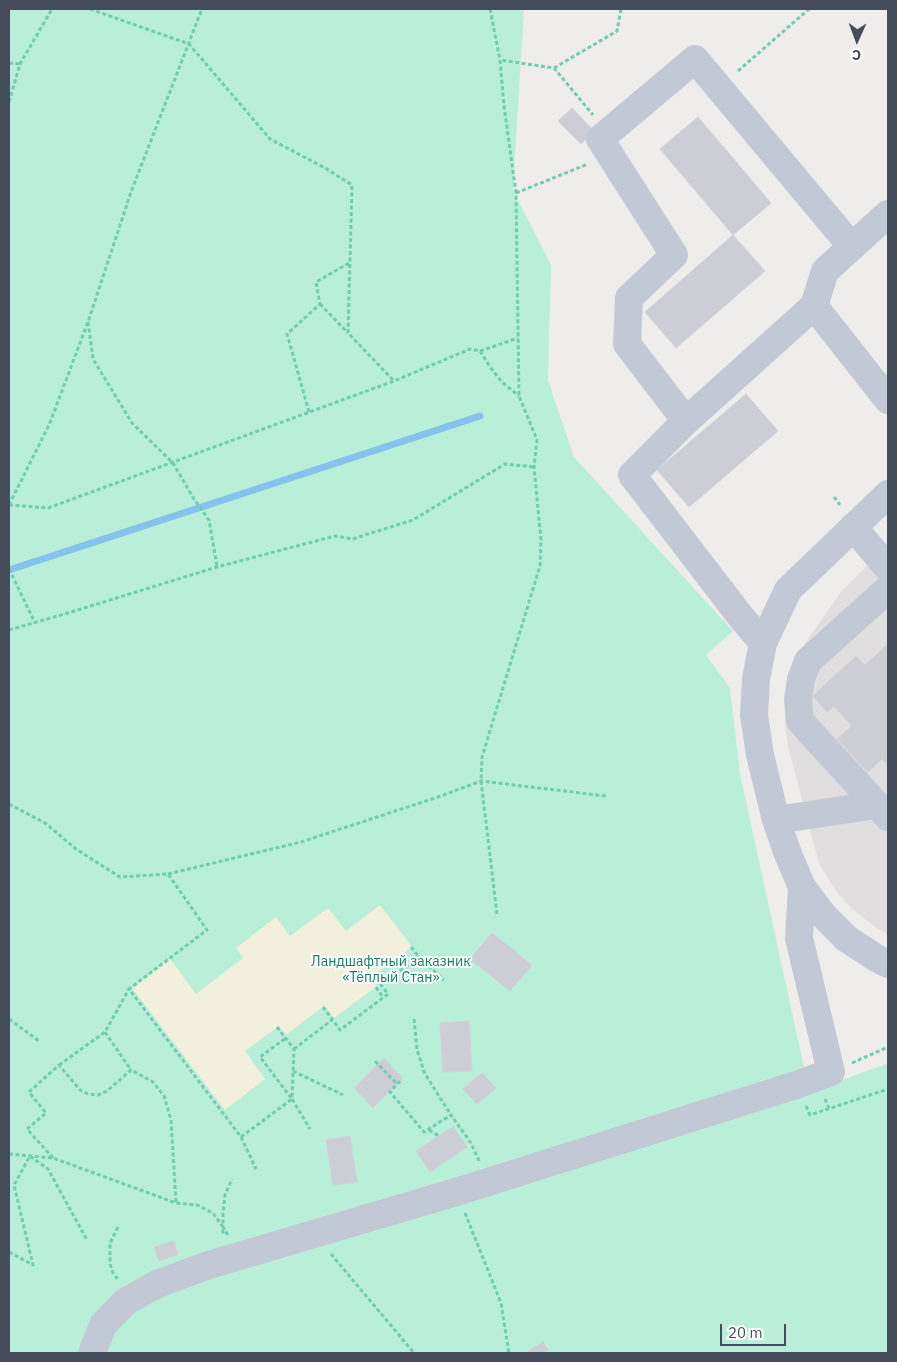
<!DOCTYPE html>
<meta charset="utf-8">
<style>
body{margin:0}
#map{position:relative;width:897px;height:1362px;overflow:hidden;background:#efedec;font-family:"IBM Plex Sans",sans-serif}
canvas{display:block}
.frame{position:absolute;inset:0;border:10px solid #454c5a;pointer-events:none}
.north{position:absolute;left:832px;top:15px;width:50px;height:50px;-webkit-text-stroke:4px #fff;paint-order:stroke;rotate:182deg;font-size:14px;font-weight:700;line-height:20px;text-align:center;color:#454c5a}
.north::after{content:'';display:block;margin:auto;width:18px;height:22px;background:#454c5a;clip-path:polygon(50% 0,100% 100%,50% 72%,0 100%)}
.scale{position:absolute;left:720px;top:1324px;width:66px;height:22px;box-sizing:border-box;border:2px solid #454c5a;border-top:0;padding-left:6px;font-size:15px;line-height:18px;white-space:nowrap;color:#454c5a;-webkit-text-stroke:4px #fff;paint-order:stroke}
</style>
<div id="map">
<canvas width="897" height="1362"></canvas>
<div class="frame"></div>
<div class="north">С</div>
<div class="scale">20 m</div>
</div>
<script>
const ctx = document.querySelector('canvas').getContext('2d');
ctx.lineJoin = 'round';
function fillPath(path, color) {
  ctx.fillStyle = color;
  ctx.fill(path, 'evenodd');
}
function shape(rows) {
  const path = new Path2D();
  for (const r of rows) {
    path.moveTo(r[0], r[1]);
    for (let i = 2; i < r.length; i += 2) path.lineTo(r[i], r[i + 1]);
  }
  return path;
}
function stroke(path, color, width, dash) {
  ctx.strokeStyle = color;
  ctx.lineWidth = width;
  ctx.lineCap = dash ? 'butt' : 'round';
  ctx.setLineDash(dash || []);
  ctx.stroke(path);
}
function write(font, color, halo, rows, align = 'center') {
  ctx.font = font + ' "IBM Plex Sans",sans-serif';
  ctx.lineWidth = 4;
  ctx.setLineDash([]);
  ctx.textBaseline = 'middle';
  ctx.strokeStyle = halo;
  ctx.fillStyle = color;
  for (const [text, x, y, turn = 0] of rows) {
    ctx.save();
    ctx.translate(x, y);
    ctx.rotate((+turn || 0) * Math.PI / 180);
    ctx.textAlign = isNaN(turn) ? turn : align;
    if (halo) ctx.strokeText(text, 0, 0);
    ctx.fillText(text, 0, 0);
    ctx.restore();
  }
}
const education = shape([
 [888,545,888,935,875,927,851,908,836,891,819,864,788,747,785,724,786,701,802,648,840,593]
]);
const green = shape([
 [9,9,524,9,513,190,551,265,548,380,574,457,733,631,706,655,730,688,740,774,807,1081,811,1092,888,1063,888,1353,9,1353]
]);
const sand = shape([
 [380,905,412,947,371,977,377,986,334,1018,324,1006,286,1035,279,1026,245,1051,265,1079,225,1110,132,988,170,959,196,994,243,958,236,948,276,917,290,936,328,908,346,931]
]);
const stream = shape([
 [9,570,480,416]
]);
const building = shape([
 [572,108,594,131,581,144,558,121,572,108],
 [698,117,771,203,733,235,660,149,698,117],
 [733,235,765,271,676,348,645,312,733,235],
 [746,394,778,431,689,507,657,470,746,394],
 [888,644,888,765,882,759,868,772,837,739,852,726,834,706,827,712,813,696,856,656,865,665,888,644],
 [492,933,532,965,510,991,470,959,492,933],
 [469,1021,472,1071,443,1072,440,1023,469,1021],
 [384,1058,403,1078,373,1108,354,1088,384,1058],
 [482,1073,496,1088,477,1104,463,1089,482,1073],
 [453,1127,467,1147,430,1172,416,1151,453,1127],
 [350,1136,357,1182,333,1185,326,1140,350,1136],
 [174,1241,178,1255,159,1261,154,1247,174,1241],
 [543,1342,548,1350,542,1353,526,1353,543,1342]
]);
const path = shape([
 [90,9,189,44,270,139,325,168,352,185,348,333,394,381],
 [490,9,500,60],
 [9,63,20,64],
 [554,68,617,31,621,9],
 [738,71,809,9],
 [9,102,20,64,52,9],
 [516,193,588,164],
 [320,304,348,333],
 [88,322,93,359,132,423,173,463,194,499,209,520,217,566],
 [480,351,518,338],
 [309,412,287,334,320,304,316,282,349,263],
 [834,497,840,505],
 [9,505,48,508,394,381,470,349,480,351,490,367,502,382,519,396],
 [9,505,49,425,88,322,131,192,202,9],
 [9,569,35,623],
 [9,630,68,613,217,567,335,536,353,539,368,534,413,520,505,464,534,467],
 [9,804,45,823,76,849,120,877,168,874,207,930,129,989,241,1137,256,1169],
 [168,874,301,842,441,796,481,781,606,796],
 [497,914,481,781,482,757,540,566,541,540,534,467,537,440,519,396,516,193,504,106,500,60,554,68,593,115],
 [419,957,444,980],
 [376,987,383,997],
 [323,1007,340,1030,388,994,381,985,419,957,411,947],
 [9,1019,39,1041],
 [414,1019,417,1050,425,1074,451,1115],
 [277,1027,294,1049,292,1099,310,1129],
 [105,1032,131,1070],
 [294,1049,332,1020],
 [375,1061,397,1084],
 [852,1063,888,1047],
 [59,1065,105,1032,129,989],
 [293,1071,343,1095],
 [400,1081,390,1092,424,1132,451,1115,471,1143,479,1161],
 [825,1099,829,1108],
 [806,1106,810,1115,888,1089],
 [429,1130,439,1136],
 [241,1137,292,1099,260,1057,286,1038],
 [9,1154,53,1158,176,1203,197,1205,213,1213,223,1227,223,1236],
 [53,1158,27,1129,46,1113,29,1092,59,1065,80,1090,88,1094,98,1095,107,1091,131,1070,153,1082,164,1096,171,1120,176,1203],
 [465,1213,501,1303,509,1353],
 [118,1227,110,1243,110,1264,113,1273,118,1280],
 [228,1235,223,1227,223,1214,225,1195,232,1179],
 [9,1252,33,1265,14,1185,30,1156,48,1169,87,1240],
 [331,1254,414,1353]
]);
const minor = shape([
 [888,214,825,271,814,306,888,400],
 [686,421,814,306],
 [888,494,788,590,763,643,756,679,754,715,760,755,776,820,788,854,802,887,823,915,847,939,878,959,888,964],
 [853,527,888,568],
 [888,589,808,661,801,679,798,700,800,721,888,817],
 [763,643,741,617,632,475,686,421,627,344,629,298,674,255,600,139,695,59,852,247],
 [776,820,876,805],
 [92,1353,103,1325,125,1302,157,1284,209,1265,456,1192,796,1085,831,1072,799,938,802,887]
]);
const parkNames = [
 ["Ландшафтный заказник",391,962],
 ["«Тёплый Стан»",391,978]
];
fillPath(education, '#e0dede');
fillPath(green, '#b9efd9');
fillPath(sand, '#f2efdc');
stroke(stream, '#85c2ec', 7);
fillPath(building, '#cccdd5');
stroke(building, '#d0d1d9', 1);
stroke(path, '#71cdb2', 3, [4, 2.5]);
stroke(minor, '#c2c8d4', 28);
write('14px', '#157c5d', '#fff', parkNames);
</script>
